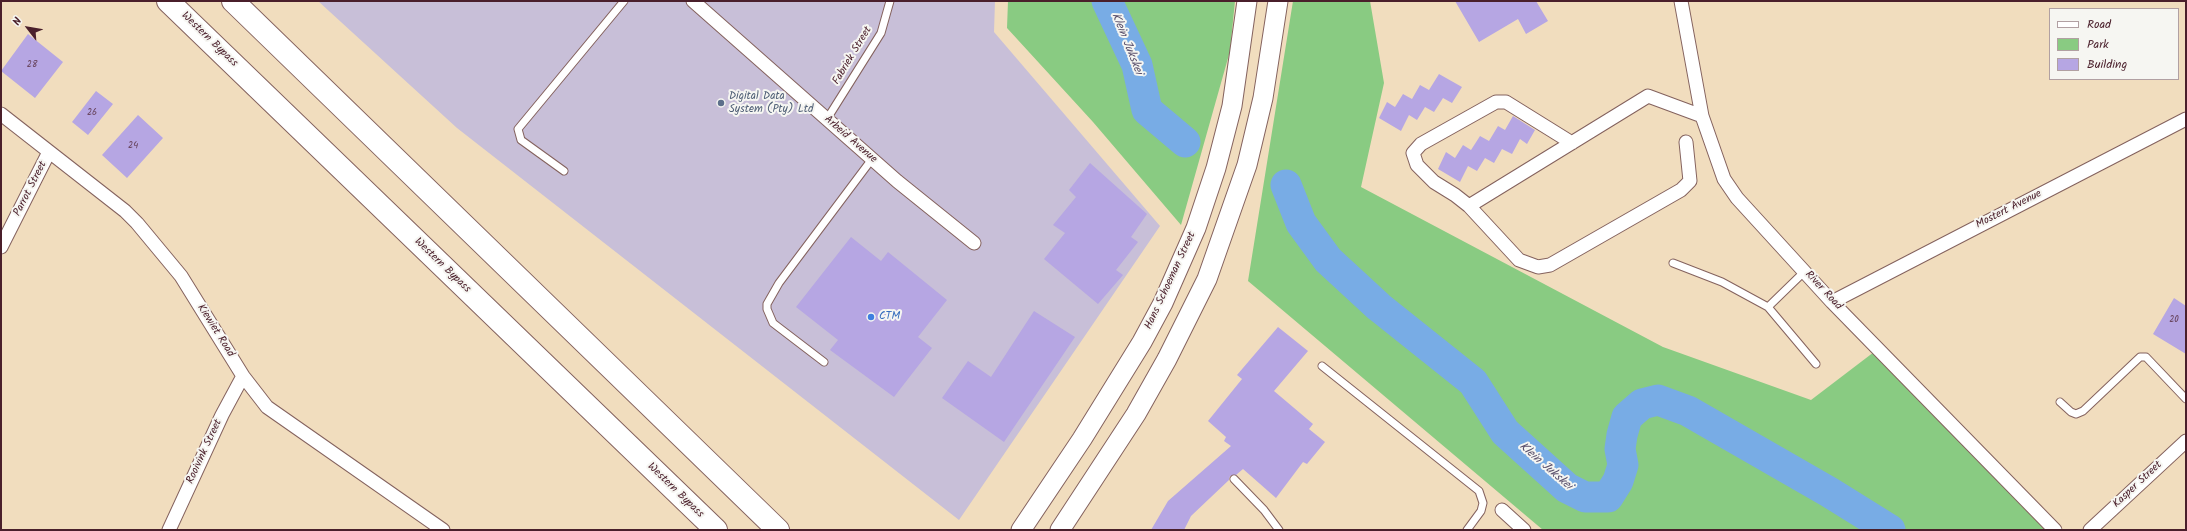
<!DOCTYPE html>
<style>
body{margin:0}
#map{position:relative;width:2187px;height:531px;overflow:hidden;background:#f1ddbe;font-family:Kalam,sans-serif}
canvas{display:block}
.frame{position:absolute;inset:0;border:2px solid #4a1f2b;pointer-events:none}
.legend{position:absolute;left:2049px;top:8px;width:130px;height:72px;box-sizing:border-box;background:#f6f6f2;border:1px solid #b1a0a2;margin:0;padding:5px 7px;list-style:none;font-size:12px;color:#4a1f2b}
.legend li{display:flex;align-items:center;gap:8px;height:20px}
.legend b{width:20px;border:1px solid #b1a0a2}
.north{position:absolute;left:8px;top:8px;width:40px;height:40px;-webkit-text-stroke:3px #f6f6f2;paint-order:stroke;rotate:301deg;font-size:11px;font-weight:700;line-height:16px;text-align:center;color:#4a1f2b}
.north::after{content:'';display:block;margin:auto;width:14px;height:18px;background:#4a1f2b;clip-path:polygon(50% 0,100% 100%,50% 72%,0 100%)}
</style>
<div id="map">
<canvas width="2187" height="531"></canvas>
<div class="frame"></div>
<ul class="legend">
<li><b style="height:5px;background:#fff"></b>Road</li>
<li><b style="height:11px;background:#89cb82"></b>Park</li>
<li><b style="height:11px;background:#b6a6e3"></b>Building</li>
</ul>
<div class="north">N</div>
</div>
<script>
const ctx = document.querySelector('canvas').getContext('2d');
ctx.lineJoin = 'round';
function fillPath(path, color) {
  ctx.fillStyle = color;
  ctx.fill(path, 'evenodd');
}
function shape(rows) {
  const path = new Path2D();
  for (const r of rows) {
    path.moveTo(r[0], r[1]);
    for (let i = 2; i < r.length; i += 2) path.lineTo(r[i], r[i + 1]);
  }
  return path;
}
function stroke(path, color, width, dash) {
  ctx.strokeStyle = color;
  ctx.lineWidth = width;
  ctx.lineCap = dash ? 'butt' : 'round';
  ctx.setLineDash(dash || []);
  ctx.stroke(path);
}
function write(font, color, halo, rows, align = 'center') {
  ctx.font = font + ' Kalam,sans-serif';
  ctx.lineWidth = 4;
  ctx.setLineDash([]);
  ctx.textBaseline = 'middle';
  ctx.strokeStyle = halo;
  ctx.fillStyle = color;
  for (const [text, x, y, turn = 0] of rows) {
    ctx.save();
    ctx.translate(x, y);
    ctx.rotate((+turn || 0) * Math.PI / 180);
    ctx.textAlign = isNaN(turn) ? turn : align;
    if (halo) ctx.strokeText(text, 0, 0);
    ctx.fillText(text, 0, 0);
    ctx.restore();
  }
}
const industrial = shape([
 [318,1,995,1,994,32,1160,226,959,520,457,128]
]);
const green = shape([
 [1008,1,1235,1,1230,51,1181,225,1093,122,1007,28],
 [1293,1,1370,1,1384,83,1361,187,1663,347,1811,400,1874,352,2048,530,1543,530,1248,281]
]);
const river = shape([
 [1107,1,1137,65,1147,110,1185,142],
 [1286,185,1301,223,1328,260,1379,307,1473,382,1505,432,1567,488,1585,497,1608,497,1618,481,1623,465,1620,449,1622,435,1627,417,1642,404,1658,400,1688,411,1829,492,1890,530]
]);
const building = shape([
 [1455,1,1536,1,1548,21,1526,34,1518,19,1479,42],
 [28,34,63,62,35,98,1,71],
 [1439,74,1462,87,1452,103,1443,98,1434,112,1425,107,1417,120,1409,115,1401,131,1379,118,1387,102,1395,107,1403,94,1412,99,1420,85,1429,90],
 [96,91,113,104,88,135,72,122],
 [138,115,163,138,127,178,102,155],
 [1513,116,1535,130,1527,144,1520,139,1512,154,1502,149,1494,163,1485,158,1477,171,1468,166,1460,182,1438,169,1446,152,1455,158,1463,145,1471,150,1480,136,1489,141,1498,126,1505,130],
 [1090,163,1147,214,1131,237,1138,242,1116,270,1123,275,1098,304,1044,259,1065,233,1053,225,1076,197,1069,190],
 [851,237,881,261,888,252,947,300,918,337,932,348,894,397,830,350,838,340,796,307],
 [2174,298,2186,306,2186,354,2153,334],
 [1034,311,1075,337,1004,442,942,398,968,361,991,377],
 [1278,327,1308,351,1274,391,1313,424,1309,429,1325,442,1307,464,1303,462,1276,498,1243,469,1236,475,1230,476,1229,480,1191,516,1184,530,1151,530,1168,501,1231,446,1224,441,1226,437,1208,421,1242,379,1237,375]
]);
const lane = shape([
 [827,119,881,33,890,1],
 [564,171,521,140,518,129,624,1],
 [1673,263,1722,282,1768,307,1816,364],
 [1768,307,1804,272],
 [824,362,773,323,767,309,767,304,779,283,872,159],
 [1322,366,1479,491,1483,503,1481,511,1467,530],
 [2060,402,2071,412,2076,414,2083,411,2140,357,2146,357,2186,399],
 [1234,479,1264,510,1279,530]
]);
const street = shape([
 [693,1,897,181,974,243],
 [1681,1,1702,116,1724,179,1737,198,1832,302,2055,530],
 [1,114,125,211,137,223,181,276,243,376,267,407,443,530],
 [1572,143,1506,102,1496,102,1421,144,1413,153,1417,165,1434,182,1455,195,1469,206,1648,96,1702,116],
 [1469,206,1519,260,1538,267,1550,265,1681,190,1690,181,1686,142],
 [1,247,49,152],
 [1832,302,2186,119],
 [1502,510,1524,530],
 [169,530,222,415,243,376],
 [2090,530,2186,441]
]);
const secondary = shape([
 [1021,530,1082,439,1142,342,1163,303,1196,228,1216,168,1232,106,1247,1],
 [1060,530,1136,414,1167,359,1207,279,1247,165,1263,98,1278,1]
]);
const highway = shape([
 [168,1,716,530],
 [233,1,778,530]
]);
const markers = [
 [721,103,4,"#5c6f8a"],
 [871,317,4,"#3f7fe0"]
];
const numberNames = [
 ["28",32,65],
 ["26",92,113],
 ["24",133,146],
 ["20",2174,320]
];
const streetNames = [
 ["Western Bypass",209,40,44],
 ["Fabriek Street",853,56,-59],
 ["Arbeid Avenue",850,140,41],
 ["Parrot Street",31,189,-63],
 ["Mostert Avenue",2009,210,-27],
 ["Western Bypass",442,266,44],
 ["Hans Schoeman Street",1171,281,-65],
 ["River Road",1823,291,47],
 ["Kiewiet Road",215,331,58],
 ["Rooivink Street",205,452,-65],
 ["Kasper Street",2138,485,-43],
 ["Western Bypass",675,491,44]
];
const serviceNames = [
 ["Digital Data",729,97],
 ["System (Pty) Ltd",729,110]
];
const shopNames = [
 ["CTM",879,317]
];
const waterNames = [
 ["Klein Jukskei",1126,44,68],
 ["Klein Jukskei",1545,467,41]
];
fillPath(industrial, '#c8bfd8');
fillPath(green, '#89cb82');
stroke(river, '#78ace5', 31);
fillPath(building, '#b6a6e3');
stroke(lane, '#84625e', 9);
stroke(street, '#84625e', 15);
stroke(secondary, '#84625e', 21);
stroke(highway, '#84625e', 24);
stroke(lane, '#fff', 7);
stroke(street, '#fff', 13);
stroke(secondary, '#fff', 19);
stroke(highway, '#fff', 22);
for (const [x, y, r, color] of markers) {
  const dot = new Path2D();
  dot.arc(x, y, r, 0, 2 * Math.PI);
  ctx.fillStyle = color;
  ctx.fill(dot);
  stroke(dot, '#f6f6f2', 1.5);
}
write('9px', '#654159', null, numberNames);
write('11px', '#4a1f2b', '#f6f6f2', streetNames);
write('11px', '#4e5e75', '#f6f6f2', serviceNames, 'left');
write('11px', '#366cbe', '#f6f6f2', shopNames, 'left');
write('italic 12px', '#5a506c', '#f6f6f2', waterNames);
</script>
